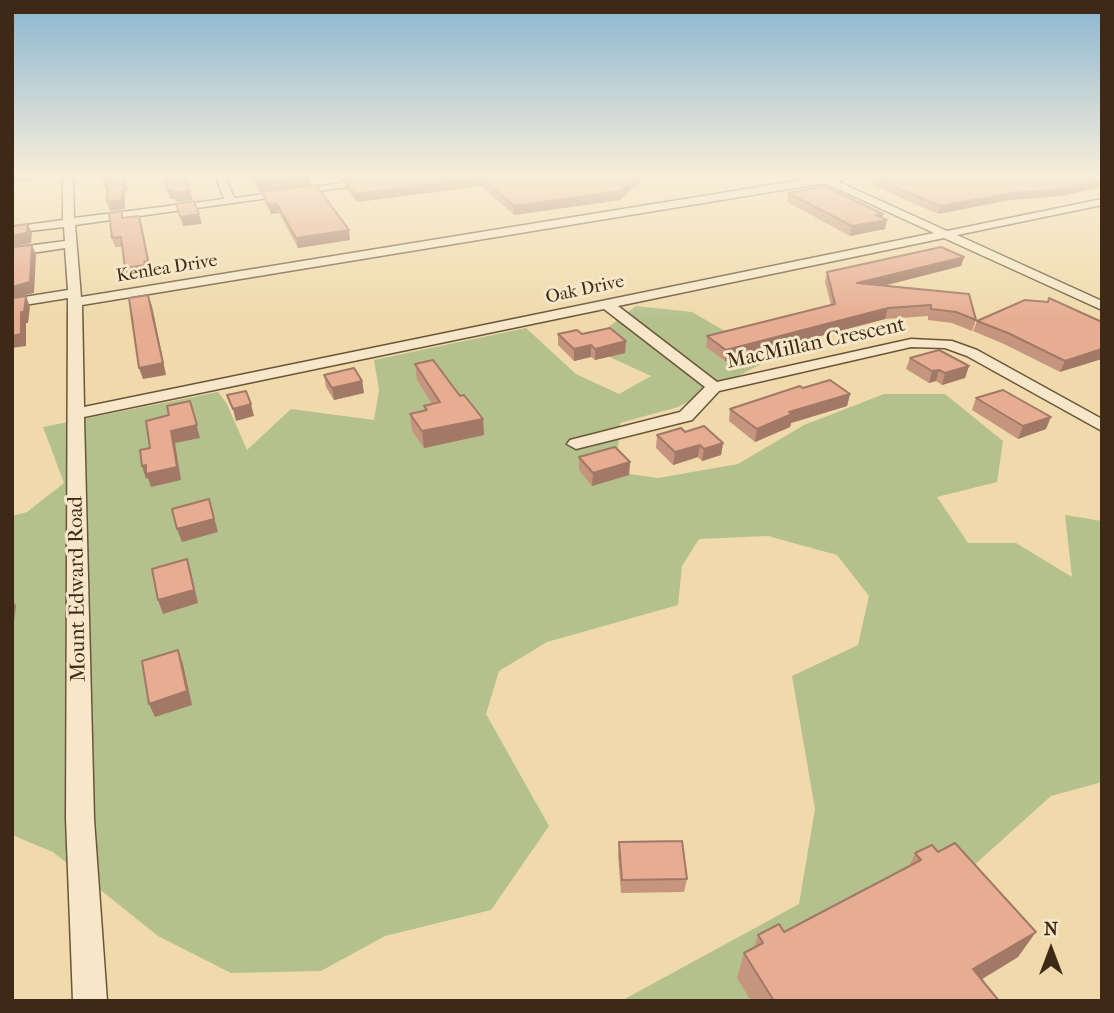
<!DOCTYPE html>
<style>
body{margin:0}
#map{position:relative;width:1114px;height:1013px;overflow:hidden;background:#f0daab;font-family:"IM FELL French Canon",serif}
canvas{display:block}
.frame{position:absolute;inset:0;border:14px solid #3e2916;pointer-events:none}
.north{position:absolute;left:1016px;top:915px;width:70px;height:70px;-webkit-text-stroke:5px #f5e7c8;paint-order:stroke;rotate:0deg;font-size:19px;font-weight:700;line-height:28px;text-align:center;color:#3e2916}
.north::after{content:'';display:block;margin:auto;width:24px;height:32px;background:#3e2916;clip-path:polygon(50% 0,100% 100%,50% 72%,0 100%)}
</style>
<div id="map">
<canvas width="1114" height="1013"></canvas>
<div class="frame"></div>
<div class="north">N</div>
</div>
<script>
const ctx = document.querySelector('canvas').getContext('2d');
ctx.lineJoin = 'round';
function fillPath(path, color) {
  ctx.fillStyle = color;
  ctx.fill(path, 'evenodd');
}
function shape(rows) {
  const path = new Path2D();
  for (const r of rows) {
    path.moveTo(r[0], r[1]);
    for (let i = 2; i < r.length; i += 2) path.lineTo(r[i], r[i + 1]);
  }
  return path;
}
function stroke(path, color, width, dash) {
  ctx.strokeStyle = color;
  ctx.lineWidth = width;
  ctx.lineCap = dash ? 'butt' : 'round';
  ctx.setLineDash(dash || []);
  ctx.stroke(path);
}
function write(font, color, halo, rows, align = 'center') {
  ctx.font = font + ' "IM FELL French Canon",serif';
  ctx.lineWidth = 6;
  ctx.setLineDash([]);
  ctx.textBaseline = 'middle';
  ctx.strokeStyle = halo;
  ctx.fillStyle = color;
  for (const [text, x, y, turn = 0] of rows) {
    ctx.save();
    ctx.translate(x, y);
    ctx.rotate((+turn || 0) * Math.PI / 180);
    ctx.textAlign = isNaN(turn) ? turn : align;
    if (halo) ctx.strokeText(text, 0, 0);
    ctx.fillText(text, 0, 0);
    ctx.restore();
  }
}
const green = shape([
 [636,306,692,312,735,337,765,362,678,407,620,423,616,472,658,478,738,464,804,425,884,394,945,394,1003,441,997,482,937,497,968,543,1016,543,1072,577,1065,515,1102,521,1102,782,1051,796,823,1001,621,1001,799,904,815,809,792,676,858,645,869,596,837,555,768,536,699,539,682,566,678,605,547,642,499,671,486,714,549,826,491,910,385,936,321,971,231,973,158,936,53,852,12,835,12,516,27,512,64,483,43,427,218,392,227,404,247,450,291,409,374,420,379,390,374,360,526,328,576,374,619,394,651,376,603,354,606,329]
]);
const minor = shape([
 [63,177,73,177,74,218,224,199,216,177,226,177,234,198,388,177,418,177,75,225,81,297,820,177,850,177,837,181,947,231,1102,199,1102,205,957,235,1102,301,1102,310,944,238,618,306,717,382,911,339,952,341,977,350,1102,419,1102,431,967,356,945,348,911,347,719,391,692,420,576,449,567,444,570,440,680,412,705,387,604,309,84,417,94,819,107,1001,73,1001,66,819,68,298,12,307,12,299,68,290,65,248,12,256,12,248,65,241,64,227,12,233,12,227,63,220,63,177],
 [825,183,934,233,84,407,82,305,825,183]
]);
const wall = shape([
 [251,177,310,177,311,185,259,192],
 [373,177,645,177,620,200,514,215,481,186,357,202,347,190,345,181],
 [1102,177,1102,187,1061,196,1010,200,938,214,872,185,874,178],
 [262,192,350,240,298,248,279,213,271,214,264,201],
 [788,193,883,214,882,218,885,229,850,236,787,202],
 [124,218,142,225,151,271,147,272,148,275,128,278,122,247,115,247,112,238],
 [964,257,961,266,884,286,969,294,976,320,972,331,952,323,928,320,928,316,885,319,725,361,706,347,707,336,831,305,825,282,827,272],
 [977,321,1102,322,1060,372,1004,344,973,331],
 [558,334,582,334,625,353,595,360,591,357,574,361,558,345],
 [910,358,969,366,965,378,942,385,936,381,929,383,906,369],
 [415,364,460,396,483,419,484,435,424,448,412,431,410,414,425,411,424,406,432,404,417,380],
 [324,375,362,381,364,393,334,400,326,387],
 [803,388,850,394,847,406,791,423,790,427,755,442,729,421,730,409],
 [976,398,1046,429,1018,439,972,410],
 [685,432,723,443,721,455,702,461,698,457,673,465,656,448,657,435],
 [579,457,630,462,629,475,592,486,579,470],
 [619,842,687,879,684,892,621,893,618,855],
 [915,853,1018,957,981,980,999,1001,751,1001,737,978,744,953,754,948,758,935,784,932,909,867]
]);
const shadedWall = shape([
 [12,177,34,177,34,180,12,183],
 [125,177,127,177,128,191,125,191,125,209,110,211,107,202],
 [302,177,310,177,311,185,259,192,257,183],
 [339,177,367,177,340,181],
 [636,177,645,177,620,200,514,215,514,206],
 [481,178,481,186,357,202,355,194],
 [108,180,110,189,105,189,103,181],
 [1102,181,1102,187,1061,196,1010,200,938,214,940,206,1013,193],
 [168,190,172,190,175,199,170,199],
 [190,191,193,200,176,202,173,193],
 [277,204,279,213,271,214,269,205],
 [199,214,202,224,183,226,180,217],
 [883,214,882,221,887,220,885,229,850,236,852,226,876,215],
 [139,216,151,271,147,272,148,275,128,278,125,268],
 [28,224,32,233,31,243,12,246,12,236],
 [349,230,350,240,298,248,296,238],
 [32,245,36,255,34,293,12,298,12,287],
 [964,257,961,266,854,293,857,283],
 [148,295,152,306,166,375,143,379,139,368],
 [26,296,30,307,28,323,26,323,26,346,12,348,12,336],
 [888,308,885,319,725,361,726,350],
 [626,341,625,353,595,360,595,349],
 [591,345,591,357,574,361,574,349],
 [1102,349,1102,359,1060,372,1065,361],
 [969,366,965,378,942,385,945,373],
 [939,370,936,381,929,383,932,371],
 [362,381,364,393,334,400,332,388],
 [850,394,847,406,791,423,790,427,755,442,757,429,789,412],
 [190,401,200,438,175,443,181,480,151,487,148,478,146,479,142,466,171,431],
 [251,404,254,416,236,421,233,409],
 [1051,417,1046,429,1018,439,1023,426],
 [483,419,484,435,424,448,422,431],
 [723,443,721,455,702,461,704,449],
 [700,445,698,457,673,465,675,452],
 [630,462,629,475,592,486,593,473],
 [209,499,218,532,182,542,177,529],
 [187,559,191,572,198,603,163,614,158,600],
 [12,598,16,606,12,637],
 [178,650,183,664,192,705,155,717,149,704],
 [1036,932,1018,957,957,994,973,969]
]);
const building = shape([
 [102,177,125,177,125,182,123,182,122,200,107,202,108,180,103,181,102,177],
 [163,177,184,177,190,191,173,193,172,190,168,190,163,177],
 [254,177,302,177,257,183,254,177],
 [373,177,636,177,620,191,514,206,481,178,355,194,345,181,373,177],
 [881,177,1102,177,1102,181,1063,189,1013,193,940,206,874,178,881,177],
 [316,185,349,230,296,238,277,204,269,205,262,192,316,185],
 [825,186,883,214,876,215,887,220,852,226,788,193,825,186],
 [194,201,199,214,180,217,176,204,194,201],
 [122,211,122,218,139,216,148,261,144,262,145,265,125,268,121,237,112,238,109,213,122,211],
 [28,224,27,233,12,236,12,226,28,224],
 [32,245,30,282,12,287,12,247,32,245],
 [941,247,964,257,857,283,969,294,976,320,956,312,931,309,931,305,888,308,726,350,707,336,835,304,827,272,941,247],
 [148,295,163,363,139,368,129,298,148,295],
 [26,296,24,312,21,312,21,334,12,336,12,298,26,296],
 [1049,298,1102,322,1102,349,1065,361,1008,333,977,321,1025,300,1048,302,1049,298],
 [610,328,626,341,595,349,591,345,574,349,558,334,577,330,582,334,610,328],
 [939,350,969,366,945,373,939,370,932,371,910,358,939,350],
 [433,360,460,396,464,395,483,419,422,431,410,414,427,410,424,406,440,402,415,364,433,360],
 [354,368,362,381,332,388,324,375,354,368],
 [830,380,850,394,789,412,792,414,757,429,730,409,800,386,803,388,830,380],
 [1003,390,1051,417,1023,426,976,398,1003,390],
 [246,391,251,404,233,409,227,395,246,391],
 [190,401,197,425,171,431,177,467,146,474,146,465,142,466,140,450,150,448,146,421,169,415,167,406,190,401],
 [704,426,723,443,704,449,700,445,675,452,657,435,681,428,685,432,704,426],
 [615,447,630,462,593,473,579,457,615,447],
 [209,499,214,519,177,529,172,509,209,499],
 [187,559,194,590,158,600,152,569,187,559],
 [178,650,187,691,149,704,142,661,178,650],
 [682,841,687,879,622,880,619,842,682,841],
 [955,843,1036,932,973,969,999,1001,774,1001,744,953,763,943,758,935,779,924,784,932,921,860,915,853,932,845,938,852,955,843]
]);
const farStreetnames = [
 ["Kenlea Drive",167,269,-9],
 ["Oak Drive",585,290,-12]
];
const streetNames = [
 ["MacMillan Crescent",816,344,-12],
 ["Mount Edward Road",78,589,-91]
];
fillPath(green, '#b4c18d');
stroke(minor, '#6a553b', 3);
fillPath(minor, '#f5e7c8');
fillPath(wall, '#c6957e');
fillPath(shadedWall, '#a17966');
fillPath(building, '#e6ad92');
stroke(building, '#a17966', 2);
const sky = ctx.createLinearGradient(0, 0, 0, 319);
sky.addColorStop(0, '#8ab6d2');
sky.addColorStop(0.55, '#f8eed9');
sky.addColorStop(1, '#f8eed900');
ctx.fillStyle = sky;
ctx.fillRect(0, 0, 1114, 319);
write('18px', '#3e2916', '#f5e7c8', farStreetnames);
write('21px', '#3e2916', '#f5e7c8', streetNames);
</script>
